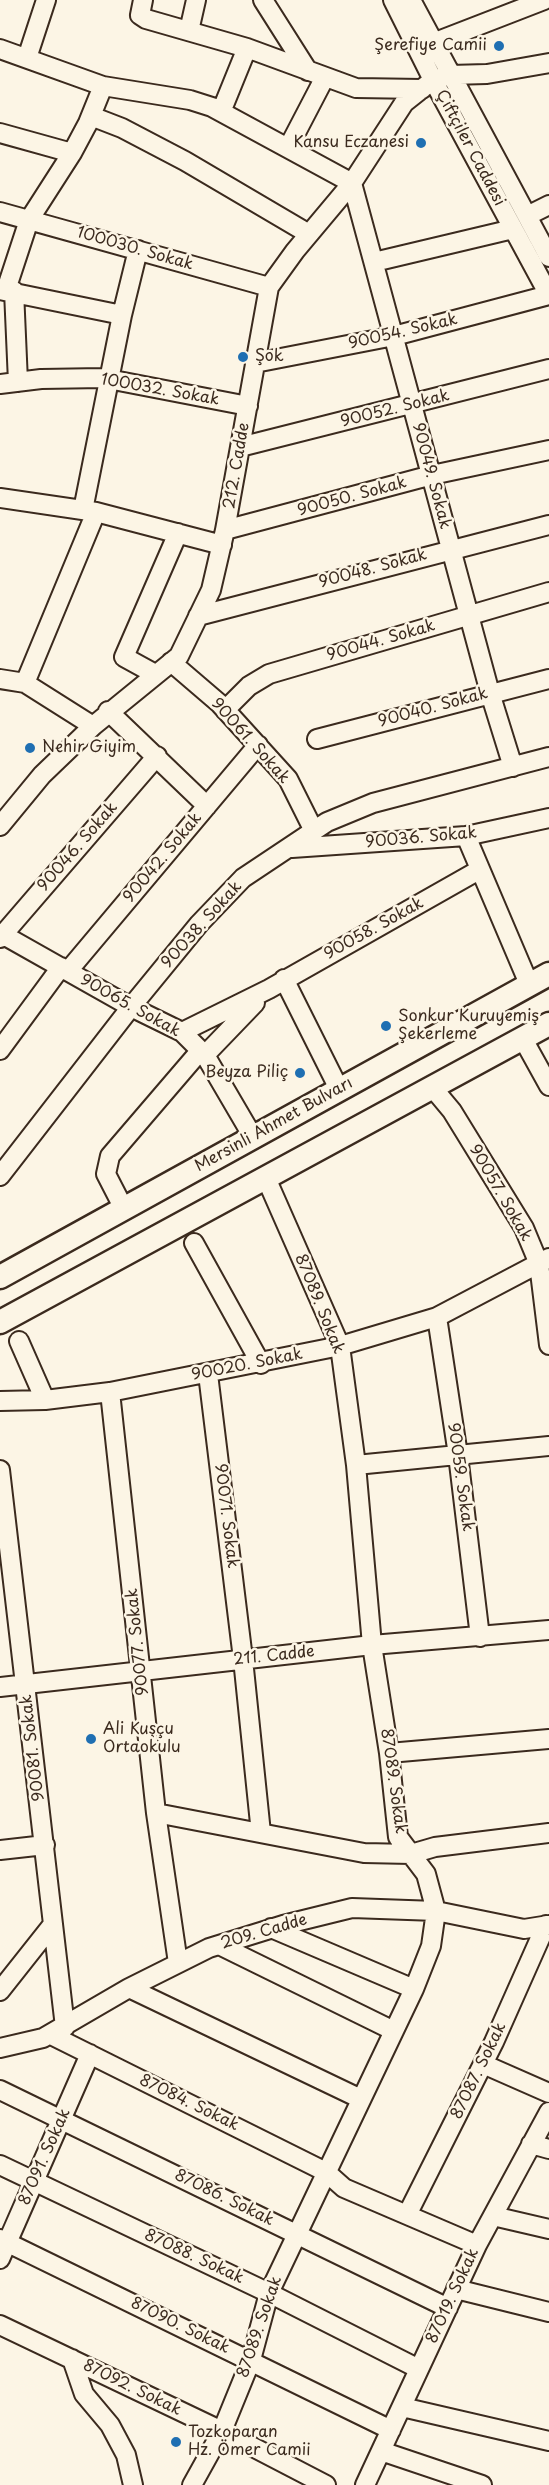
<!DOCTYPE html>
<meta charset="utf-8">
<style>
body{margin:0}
canvas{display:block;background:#fcf5e5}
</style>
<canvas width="549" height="2485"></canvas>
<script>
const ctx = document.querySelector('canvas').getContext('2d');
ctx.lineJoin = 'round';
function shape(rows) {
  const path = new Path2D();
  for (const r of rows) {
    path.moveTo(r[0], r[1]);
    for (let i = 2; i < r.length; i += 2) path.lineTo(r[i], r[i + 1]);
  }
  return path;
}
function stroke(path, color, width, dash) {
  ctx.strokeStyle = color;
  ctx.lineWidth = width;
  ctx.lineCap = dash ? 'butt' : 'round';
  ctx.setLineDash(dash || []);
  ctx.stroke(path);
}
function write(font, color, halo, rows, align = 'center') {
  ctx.font = font + ' "Playpen Sans",sans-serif';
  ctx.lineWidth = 5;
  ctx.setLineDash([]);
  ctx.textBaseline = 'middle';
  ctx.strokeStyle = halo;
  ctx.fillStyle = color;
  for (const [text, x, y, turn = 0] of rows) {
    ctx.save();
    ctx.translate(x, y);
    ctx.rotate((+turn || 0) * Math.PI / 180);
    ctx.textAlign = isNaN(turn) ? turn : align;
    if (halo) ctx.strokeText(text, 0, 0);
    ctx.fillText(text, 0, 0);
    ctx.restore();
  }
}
const minor = shape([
 [143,0,140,15,146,19,247,48,356,88,422,89],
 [263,0,308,71],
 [393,0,433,80,549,295],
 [411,0,549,257],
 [189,31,196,0],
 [433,43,544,0],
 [0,49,103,86,190,100,212,107,352,183,490,693,513,767],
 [27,58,46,0],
 [221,112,247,48],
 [91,116,122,128,185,161,309,234],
 [0,133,72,153],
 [288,148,325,77],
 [0,212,269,287],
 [527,216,549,205],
 [374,262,513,229],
 [0,290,122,315],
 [6,290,29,220,72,153,88,123,103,86],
 [14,291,18,382],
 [255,363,394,336,549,295],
 [0,384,41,379,103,378,248,406],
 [240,447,549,369],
 [0,498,96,512,222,545],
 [83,510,122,315,138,250],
 [225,530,432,475,549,450],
 [198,616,549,525],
 [171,662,220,704,288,779,314,831],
 [155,674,124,657,178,533],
 [0,679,25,683,93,726],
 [25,683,96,512],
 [225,710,249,686,269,674,549,592],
 [108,711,207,806],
 [317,739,549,679],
 [0,826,42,775,93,726,179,656,211,590,225,530,269,287,295,251,352,183,404,103,433,80,450,75,487,74,549,63],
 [466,836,529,984],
 [292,848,466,836,549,818],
 [0,933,131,1007,182,1032,205,1055,253,1137],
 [0,938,157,756],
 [68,971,258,745],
 [284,979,339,1089],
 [182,1032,269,989,479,870],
 [523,1039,549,1086],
 [0,1050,61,967],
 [205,1055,255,1003],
 [432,1087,452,1111,524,1228,539,1264,549,1345],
 [0,1176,131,1007,199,924,243,878,327,822,373,803,549,757],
 [124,1209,106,1174,110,1156,200,1051],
 [194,1243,261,1364],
 [437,1317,458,1455,480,1637],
 [19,1341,45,1400],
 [208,1374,243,1659,261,1833],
 [110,1392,156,1813,178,1963],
 [0,1401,45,1400,110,1392,340,1346,437,1317,549,1258],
 [356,1465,549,1446],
 [0,1470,65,2027],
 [0,1687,372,1645,549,1630],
 [389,1753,549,1739],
 [156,1813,364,1853,411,1854,435,1847,549,1833],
 [0,1850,45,1845],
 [271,1928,414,1989],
 [219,1945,394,2031],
 [129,1988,361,2099],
 [0,1991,53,1924],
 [51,2035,326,2172,344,2188,477,2245],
 [0,2048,43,2038,129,1988,209,1948,283,1925,352,1908,436,1911,524,1929,549,1925],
 [483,2064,549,2093],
 [0,2090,448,2308],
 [531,2144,549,2149],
 [0,2165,269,2293,419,2369],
 [407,2215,494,2042,546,1925],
 [493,2216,549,2229],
 [0,2239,391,2430],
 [0,2259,90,2054],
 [456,2289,549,2312],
 [0,2325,222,2431,326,2485],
 [72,2359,84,2394,110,2425,126,2455,133,2485],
 [402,2407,549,2441],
 [381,2451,482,2485],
 [192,2485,222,2431,251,2360,269,2293,414,1989,431,1946,436,1911,426,1874,398,1837,389,1753,372,1645,356,1465,340,1346,266,1178],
 [365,2485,477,2245,549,2112]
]);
const major = shape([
 [0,1277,549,974],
 [0,1322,549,1024]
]);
const markers = [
 [499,46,6,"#1f6fb2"],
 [421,143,6,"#1f6fb2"],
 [243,357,6,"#1f6fb2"],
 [30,748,6,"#1f6fb2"],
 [386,1026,6,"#1f6fb2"],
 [300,1073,6,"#1f6fb2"],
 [91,1739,6,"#1f6fb2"],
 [176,2442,6,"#1f6fb2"]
];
const poiNames = [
 ["Şerefiye Camii",487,46,"right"],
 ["Kansu Eczanesi",409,143,"right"],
 ["Şok",255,357],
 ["Nehir Giyim",42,748],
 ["Sonkur Kuruyemiş",398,1017],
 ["Şekerleme",398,1035],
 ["Beyza Piliç",288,1073,"right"],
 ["Ali Kuşçu",103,1730],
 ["Ortaokulu",103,1748],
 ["Tozkoparan",188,2433],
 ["Hz. Ömer Camii",188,2451]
];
const streetNames = [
 ["Çiftçiler Caddesi",470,148,62],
 ["100030. Sokak",135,249,16],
 ["90054. Sokak",403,332,-13],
 ["100032. Sokak",160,390,10],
 ["90052. Sokak",395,409,-14],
 ["212. Cadde",237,466,-80],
 ["90049. Sokak",431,476,75],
 ["90050. Sokak",352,497,-15],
 ["90048. Sokak",373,569,-15],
 ["90044. Sokak",381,641,-16],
 ["90040. Sokak",433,708,-15],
 ["90061. Sokak",250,741,48],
 ["90036. Sokak",421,838,-5],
 ["90046. Sokak",78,847,-49],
 ["90042. Sokak",163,858,-50],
 ["90038. Sokak",202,925,-48],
 ["90058. Sokak",374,929,-29],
 ["90065. Sokak",130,1006,29],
 ["Mersinli Ahmet Bulvarı",274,1125,-29],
 ["90057. Sokak",500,1193,60],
 ["87089. Sokak",319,1304,68],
 ["90020. Sokak",247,1365,-11],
 ["90059. Sokak",460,1477,82],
 ["90071. Sokak",226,1516,83],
 ["90077. Sokak",138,1642,-96],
 ["211. Cadde",274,1656,-6],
 ["90081. Sokak",33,1748,-97],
 ["87089. Sokak",393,1781,82],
 ["209. Cadde",264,1932,-16],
 ["87087. Sokak",479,2071,-64],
 ["87084. Sokak",189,2103,26],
 ["87091. Sokak",45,2157,-66],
 ["87086. Sokak",224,2198,26],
 ["87088. Sokak",194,2257,25],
 ["87019. Sokak",453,2296,-65],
 ["87090. Sokak",180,2326,26],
 ["87089. Sokak",260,2327,-71],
 ["87092. Sokak",132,2388,26]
];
stroke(minor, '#3b2a1e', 22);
stroke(major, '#3b2a1e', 27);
stroke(minor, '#fcf5e5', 18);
stroke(major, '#fcf5e5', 22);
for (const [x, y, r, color] of markers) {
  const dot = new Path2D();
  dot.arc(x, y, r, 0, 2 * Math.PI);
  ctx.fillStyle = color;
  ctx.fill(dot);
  stroke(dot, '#fcf5e5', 2);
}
write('16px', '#3b2a1e', '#fcf5e5', poiNames, 'left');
write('16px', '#3b2a1e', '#fcf5e5', streetNames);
</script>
